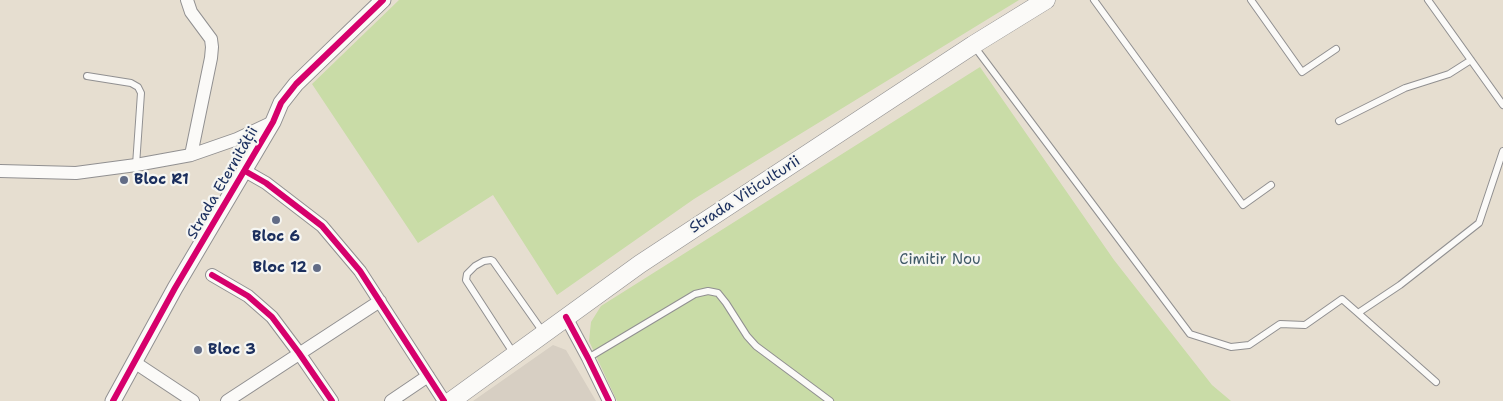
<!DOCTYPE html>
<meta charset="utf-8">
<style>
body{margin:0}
canvas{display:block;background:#e6ded0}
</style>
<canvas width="1503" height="401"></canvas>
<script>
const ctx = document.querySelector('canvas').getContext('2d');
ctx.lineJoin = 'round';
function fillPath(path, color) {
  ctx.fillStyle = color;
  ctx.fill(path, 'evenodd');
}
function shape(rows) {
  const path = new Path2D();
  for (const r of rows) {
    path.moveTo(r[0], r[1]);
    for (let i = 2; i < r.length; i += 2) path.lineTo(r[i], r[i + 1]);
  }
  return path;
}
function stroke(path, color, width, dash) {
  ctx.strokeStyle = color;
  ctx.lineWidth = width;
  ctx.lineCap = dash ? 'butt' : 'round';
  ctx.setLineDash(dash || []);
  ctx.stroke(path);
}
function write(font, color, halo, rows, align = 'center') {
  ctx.font = font + ' "Shantell Sans",sans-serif';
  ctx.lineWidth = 4.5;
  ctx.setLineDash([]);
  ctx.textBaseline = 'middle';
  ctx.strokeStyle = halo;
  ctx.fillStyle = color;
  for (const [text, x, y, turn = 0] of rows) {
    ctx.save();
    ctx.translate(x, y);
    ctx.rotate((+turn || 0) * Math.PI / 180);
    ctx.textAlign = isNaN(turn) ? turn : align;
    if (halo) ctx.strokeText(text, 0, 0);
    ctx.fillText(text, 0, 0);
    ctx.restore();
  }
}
const industrial = shape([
 [553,345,566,350,596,401,473,401]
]);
const green = shape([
 [399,0,1019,0,694,199,557,295,493,195,418,243,312,84],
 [980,67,1114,260,1212,385,1231,401,617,401,589,341,591,322,601,306]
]);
const service = shape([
 [1094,0,1243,205,1271,185],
 [1251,0,1302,72,1336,49],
 [1428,0,1503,105],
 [974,46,1190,334,1231,347,1249,345,1280,324,1305,325,1342,299,1358,313],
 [87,76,131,83,138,87,141,93,136,165],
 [1339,121,1405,88,1449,74,1471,60],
 [514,354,466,280,467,274,475,266,484,261,491,260,493,261,543,332],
 [588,358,695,294,708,291,718,293,726,303,747,336,756,346,830,401],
 [1436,382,1358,313,1400,285,1479,223,1503,151]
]);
const minor = shape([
 [187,0,191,12,211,39,212,47,211,58,191,155],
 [0,171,76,173,136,165,191,155,237,139,273,122],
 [245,171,266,183,322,226,360,271,444,401],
 [212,275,248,296,272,317,299,353,332,401],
 [566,317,588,358,609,401],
 [134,362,193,401],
 [227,401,380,301],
 [391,401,428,376]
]);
const tertiary = shape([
 [113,401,175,288,273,122,281,103,296,84,383,0]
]);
const secondary = shape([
 [451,401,640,264,973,45,1046,0]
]);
const cycleway = shape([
 [245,171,266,183,322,226,360,271,444,401],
 [212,275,248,296,272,317,299,353,332,401],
 [566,317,588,358,609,401],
 [113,401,175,288,273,122,281,103,296,84,383,0]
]);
const markers = [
 [124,180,5,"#626c86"],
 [276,220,5,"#626c86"],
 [317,268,5,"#626c86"],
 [198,350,5,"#626c86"]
];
const poiNames = [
 ["Bloc R1",134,180],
 ["Bloc 6",276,237,"center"],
 ["Bloc 12",307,268,"right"],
 ["Bloc 3",208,350]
];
const streetNames = [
 ["Strada Eternității",223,183,-60],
 ["Strada Viticulturii",745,195,-33]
];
const parkNames = [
 ["Cimitir Nou",940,260]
];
fillPath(industrial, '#d7cfc3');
fillPath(green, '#c9dca7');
stroke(service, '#919091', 8);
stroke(minor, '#919091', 14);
stroke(tertiary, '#919091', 17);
stroke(secondary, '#919091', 19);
stroke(service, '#fbfaf8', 6);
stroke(minor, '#fbfaf8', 12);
stroke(tertiary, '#fbfaf8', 15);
stroke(secondary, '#fbfaf8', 18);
stroke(cycleway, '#d6006c', 6);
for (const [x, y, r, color] of markers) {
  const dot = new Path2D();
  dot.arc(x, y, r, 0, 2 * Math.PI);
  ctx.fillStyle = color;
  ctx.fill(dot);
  stroke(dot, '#f6f6f2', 2);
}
write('bold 15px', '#1b2f5e', '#f6f6f2', poiNames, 'left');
write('15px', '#1b2f5e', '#f6f6f2', streetNames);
write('15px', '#405a68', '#f6f6f2', parkNames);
</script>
